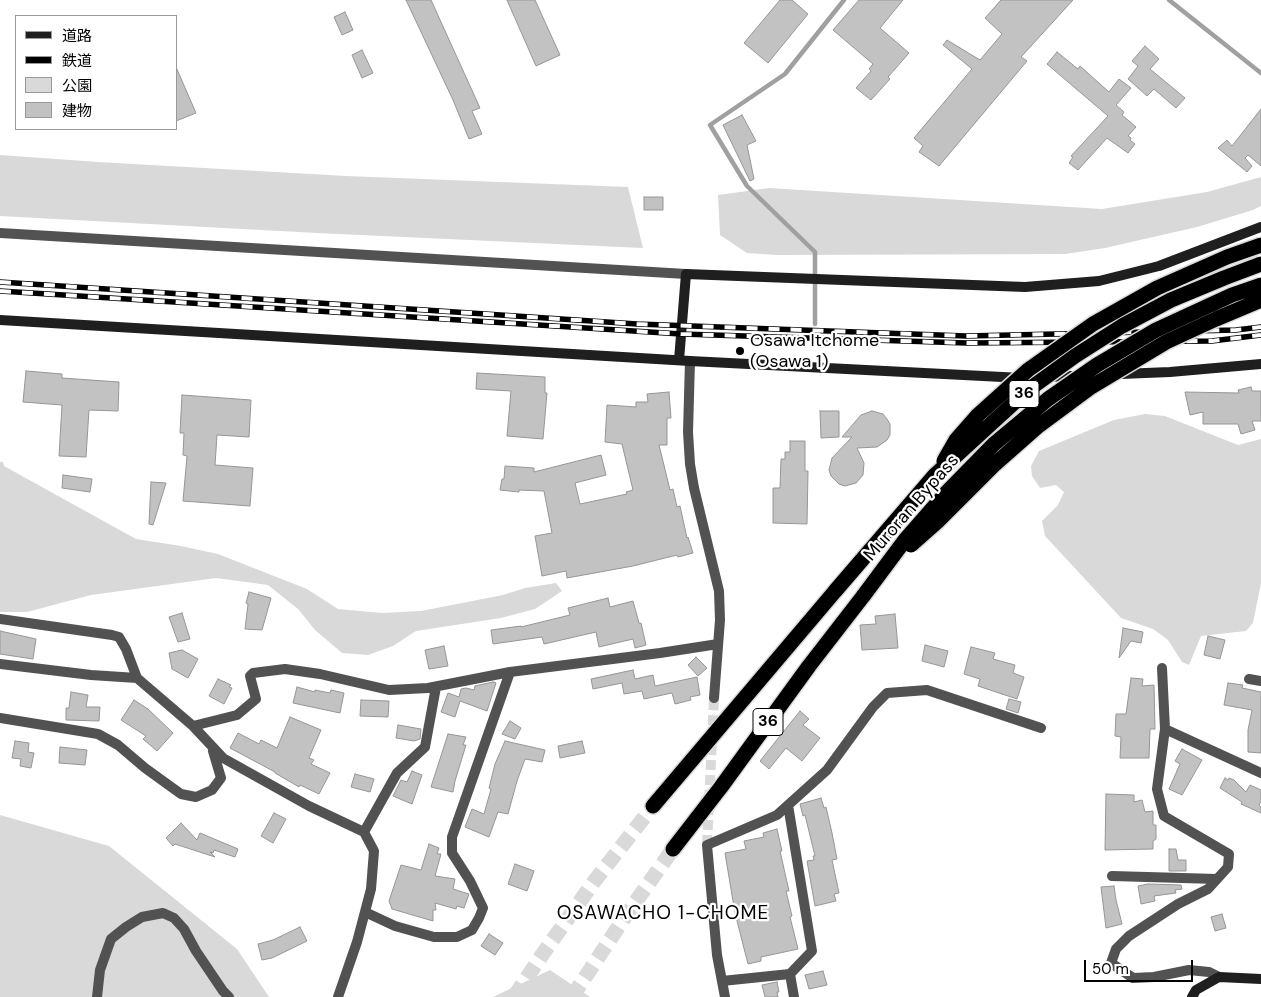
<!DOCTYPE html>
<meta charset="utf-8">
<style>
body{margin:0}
#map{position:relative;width:1261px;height:997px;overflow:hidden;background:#fff;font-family:"DM Sans","Noto Sans JP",sans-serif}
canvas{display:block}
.legend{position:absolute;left:15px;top:15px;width:162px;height:115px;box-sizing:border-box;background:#fff;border:1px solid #999;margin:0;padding:6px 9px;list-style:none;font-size:15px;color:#000}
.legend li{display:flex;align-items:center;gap:10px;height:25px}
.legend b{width:25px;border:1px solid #999}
.scale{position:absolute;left:1084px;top:960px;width:109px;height:22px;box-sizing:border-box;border:2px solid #000;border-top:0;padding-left:6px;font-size:15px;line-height:18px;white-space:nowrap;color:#000;-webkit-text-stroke:4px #fff;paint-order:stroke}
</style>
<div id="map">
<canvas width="1261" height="997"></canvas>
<ul class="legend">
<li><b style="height:6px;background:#1f1f1f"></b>道路</li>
<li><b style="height:6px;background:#000"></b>鉄道</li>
<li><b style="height:14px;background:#d9d9d9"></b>公園</li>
<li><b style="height:14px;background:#c2c2c2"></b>建物</li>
</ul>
<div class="scale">50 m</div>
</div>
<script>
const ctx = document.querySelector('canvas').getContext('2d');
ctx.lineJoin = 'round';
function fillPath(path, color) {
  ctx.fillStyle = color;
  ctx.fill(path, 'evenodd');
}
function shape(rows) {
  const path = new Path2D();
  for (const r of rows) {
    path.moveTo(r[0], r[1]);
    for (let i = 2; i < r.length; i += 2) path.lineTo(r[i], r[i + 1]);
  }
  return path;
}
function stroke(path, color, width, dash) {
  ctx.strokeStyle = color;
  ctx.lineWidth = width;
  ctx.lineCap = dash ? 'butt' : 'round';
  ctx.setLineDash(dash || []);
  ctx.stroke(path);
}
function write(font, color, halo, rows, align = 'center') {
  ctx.font = font + ' "DM Sans",sans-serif';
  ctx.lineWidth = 4.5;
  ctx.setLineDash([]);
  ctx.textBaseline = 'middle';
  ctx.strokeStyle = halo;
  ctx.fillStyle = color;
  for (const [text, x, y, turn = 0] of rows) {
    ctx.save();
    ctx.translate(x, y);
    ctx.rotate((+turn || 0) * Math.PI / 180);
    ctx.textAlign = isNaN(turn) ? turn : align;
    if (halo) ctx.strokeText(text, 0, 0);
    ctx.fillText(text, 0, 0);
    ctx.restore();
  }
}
const green = shape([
 [0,155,98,162,346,176,628,187,643,248,317,233,0,216],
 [1261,177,1261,206,1253,210,1197,227,1105,248,1065,254,777,255,747,253,720,235,718,195,769,188,1102,209,1207,192],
 [1145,414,1165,416,1238,445,1261,439,1261,583,1253,623,1246,631,1201,636,1189,665,1182,662,1168,640,1153,629,1121,618,1045,536,1042,521,1058,505,1064,492,1056,485,1040,488,1032,476,1031,466,1039,451,1114,420],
 [0,462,3,462,4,466,136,539,181,546,218,554,307,589,338,609,382,613,421,611,503,595,525,588,556,583,562,591,535,609,501,618,416,631,393,646,368,655,342,653,315,630,298,609,268,585,216,578,91,595,27,612,0,612],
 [0,815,109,846,237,949,269,997,0,997],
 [550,970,590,997,493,997]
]);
const stream = shape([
 [1169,0,1261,73],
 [815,324,815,252,747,186,710,125,785,74,844,0]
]);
const building = shape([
 [406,0,431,0,480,108,472,111,482,134,469,139,453,100,406,0],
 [507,0,535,0,560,55,536,66,507,0],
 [780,0,792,0,808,14,768,63,744,43,780,0],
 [859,0,903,0,880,28,909,53,888,77,890,79,871,100,856,88,871,71,869,69,873,64,833,30,859,0],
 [1001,0,1073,0,1021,57,1027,61,939,166,919,152,923,146,914,138,972,69,943,45,947,40,980,60,1002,34,985,18,1001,0],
 [345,12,353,30,342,35,334,17,345,12],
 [1145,46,1159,59,1150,69,1185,98,1176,108,1154,89,1147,96,1128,79,1138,66,1132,61,1145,46],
 [362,50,373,73,362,78,352,55,362,50],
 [1057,52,1078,69,1080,66,1109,92,1119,79,1131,88,1116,105,1124,112,1122,115,1136,127,1128,136,1131,138,1130,140,1135,144,1128,153,1107,138,1078,170,1069,163,1073,157,1071,156,1108,116,1047,64,1057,52],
 [176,67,196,113,176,121,176,67],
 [1261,109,1261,166,1248,155,1245,158,1252,166,1247,172,1218,148,1227,140,1232,146,1261,109],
 [742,115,756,141,747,145,754,179,750,181,723,125,742,115],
 [644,197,663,197,663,210,644,210,644,197],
 [26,371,62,374,62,378,119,382,118,411,89,410,86,457,59,456,62,405,23,402,26,371],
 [477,373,545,377,545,393,547,393,543,439,507,436,511,391,476,389,477,373],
 [1251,387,1252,391,1261,391,1261,421,1252,421,1255,430,1241,434,1238,424,1203,424,1203,412,1190,415,1185,392,1239,393,1238,390,1251,387],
 [669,392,671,418,667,418,667,445,659,445,670,490,673,489,677,507,680,506,687,538,688,537,693,553,678,557,677,555,633,566,567,578,566,571,542,576,535,536,552,533,544,491,519,490,519,492,500,490,502,479,504,479,505,466,534,468,534,472,601,455,606,475,575,483,580,504,627,494,626,492,633,490,622,444,605,442,607,405,636,407,636,402,648,402,647,394,669,392],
 [182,395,251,400,249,437,217,435,215,465,253,468,250,506,183,501,187,456,183,455,184,433,180,433,182,395],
 [820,411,839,411,839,437,821,438,820,411],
 [872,411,883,414,887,419,890,424,890,435,887,440,877,447,857,448,864,463,863,475,856,483,845,486,839,484,831,476,829,470,832,458,852,437,842,437,861,415,872,411],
 [790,441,805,441,805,471,808,471,807,524,773,523,773,488,780,488,781,459,785,459,785,452,790,452,790,441],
 [63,475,92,479,90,492,62,488,63,475],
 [151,482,166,483,153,525,149,524,151,482],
 [249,592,271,598,262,630,245,629,248,604,246,603,249,592],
 [608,598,610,607,633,601,639,623,641,623,646,645,635,648,633,639,599,647,596,632,544,644,542,637,493,644,491,630,521,626,521,627,570,615,568,608,608,598],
 [182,613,190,639,178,642,169,617,182,613],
 [895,614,898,648,862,650,860,625,876,624,875,616,895,614],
 [1123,628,1143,632,1141,643,1131,641,1119,658,1123,628],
 [0,631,36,639,33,659,0,654,0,631],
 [1208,636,1225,640,1220,659,1204,655,1208,636],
 [925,645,948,651,944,667,922,661,925,645],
 [444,646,448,666,429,669,425,650,444,646],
 [971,647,995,653,993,659,1015,665,1013,673,1024,677,1017,699,978,686,980,679,964,674,971,647],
 [182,650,198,659,188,678,172,669,169,653,182,650],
 [696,657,707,668,698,676,688,665,696,657],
 [633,670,635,679,653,675,655,686,697,677,700,695,690,697,691,700,675,704,672,693,644,699,642,691,624,694,622,683,593,689,591,679,633,670],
 [1131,678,1143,679,1142,686,1154,685,1155,729,1150,729,1149,758,1120,758,1121,737,1115,736,1116,714,1126,714,1131,678],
 [218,679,231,685,229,687,232,688,224,704,209,696,218,679],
 [493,682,496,683,487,711,460,701,455,717,441,712,448,693,459,697,461,689,466,688,474,690,475,686,493,682],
 [1228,683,1243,685,1242,688,1261,692,1261,753,1248,752,1248,730,1252,710,1224,705,1228,683],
 [297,687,315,692,315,690,330,693,331,690,344,693,340,713,293,703,297,687],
 [71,692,88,695,86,707,100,707,99,721,66,720,66,708,69,708,71,692],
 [1009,699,1021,702,1018,713,1006,709,1009,699],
 [134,700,148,709,173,733,157,751,143,739,146,736,121,720,134,700],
 [361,700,389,701,388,717,360,716,361,700],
 [800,711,809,719,803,725,820,738,802,761,786,748,769,769,760,761,800,711],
 [290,717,321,730,309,758,314,760,311,764,330,773,319,794,300,785,299,787,275,773,275,772,230,748,238,733,259,744,261,740,277,748,290,717],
 [510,721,521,728,515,739,502,734,510,721],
 [398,725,421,729,420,739,414,741,396,738,398,725],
 [448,734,466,737,463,745,466,745,455,781,453,792,431,787,448,734],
 [15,741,29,743,28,752,34,753,31,768,20,766,21,759,12,758,15,741],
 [505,741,545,750,542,762,525,759,517,781,508,814,498,812,489,837,465,827,472,809,484,814,491,789,489,788,495,764,505,741],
 [582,741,585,753,560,758,558,746,582,741],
 [60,747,87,750,85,765,59,763,60,747],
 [1182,749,1202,760,1182,795,1169,789,1180,764,1175,761,1182,749],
 [412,771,422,775,412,804,393,796,401,780,407,782,412,771],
 [355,774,374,779,370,792,351,787,355,774],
 [1225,778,1228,780,1229,778,1234,780,1246,792,1250,785,1261,790,1261,801,1259,805,1261,807,1261,813,1241,804,1242,802,1220,788,1225,778],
 [1106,794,1134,795,1134,802,1142,800,1145,812,1153,811,1153,825,1156,825,1156,839,1153,841,1153,849,1105,850,1106,794],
 [821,798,824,808,826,807,832,833,837,859,832,860,839,893,834,894,836,901,815,906,807,861,814,860,813,856,815,856,805,815,803,816,800,804,821,798],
 [274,813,286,819,273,843,261,836,274,813],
 [181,823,197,840,200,833,238,849,235,857,214,850,213,853,210,852,215,857,175,844,173,846,166,838,181,823],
 [777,829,782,851,780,851,789,891,786,891,792,916,790,917,798,949,761,957,761,961,748,964,735,913,725,853,746,849,744,841,764,837,763,833,777,829],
 [429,844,439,848,437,854,441,854,435,876,455,879,453,889,469,894,464,908,457,906,456,909,435,903,436,910,433,910,433,921,392,909,389,901,401,865,421,870,429,844],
 [1169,849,1176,849,1178,860,1186,860,1186,871,1169,871,1169,849],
 [515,864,534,871,527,891,508,884,515,864],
 [1148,884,1181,885,1182,889,1175,890,1176,893,1154,896,1155,901,1141,904,1138,886,1148,884],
 [1114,886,1116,900,1122,924,1106,928,1101,887,1114,886],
 [1222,914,1226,928,1215,931,1211,917,1222,914],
 [300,927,307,941,272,958,262,960,258,944,273,940,300,927],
 [489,934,503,943,495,955,481,946,489,934],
 [823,971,827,985,809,989,805,975,823,971],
 [777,982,779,992,777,992,778,997,765,997,762,985,777,982]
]);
const streetTunnel = shape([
 [707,845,714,698]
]);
const highwayTunnel = shape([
 [514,997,542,955,593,883,653,806],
 [572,997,627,914,673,849]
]);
const street = shape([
 [0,233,686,274],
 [690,361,688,432,690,464,694,488,719,591,720,620,714,698],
 [0,619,112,635,119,637,126,649,137,678],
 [0,664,91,675,137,678,193,726,223,758,309,806,364,832,374,851,371,889,357,942,338,997],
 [1162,668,1165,729],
 [1249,679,1261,681],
 [0,718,98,734,118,745,145,768,181,794,196,797,212,790,221,778,213,751],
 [193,726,237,715,256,699,250,676,253,673,285,669,320,674,389,690,428,688,510,672,660,653,718,644],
 [788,805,812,951,790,974,794,997],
 [364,832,397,773,425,747,436,687],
 [1112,876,1217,879],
 [365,912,395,926,434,937,457,937,472,930,479,918,483,908,470,881,452,853,452,837,510,672],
 [1219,977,1209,972,1189,970,1154,977,1133,978,1111,963,1116,949,1129,936,1178,904,1208,889,1228,867,1229,854,1164,816,1157,789,1165,729,1261,773],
 [722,981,790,974],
 [97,997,100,970,111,939,126,927,142,917,163,913,174,918,184,929,196,951,223,991,229,997],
 [725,997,717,955,707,845,777,815,827,770,873,707,887,693,927,690,1041,728]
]);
const secondary = shape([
 [0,320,690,361,1022,378],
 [679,360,686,274,1025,287,1099,281,1159,266,1261,227],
 [1047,377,1170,372,1261,364],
 [1192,997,1196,990,1219,977,1261,979]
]);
const highway = shape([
 [653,806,836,590],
 [673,849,721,787,809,666,864,595]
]);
const rail = shape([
 [0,282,637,324,966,336,1236,330,1261,327],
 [0,291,681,334,967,343,1212,341,1261,335]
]);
const highwayBridge = shape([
 [944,461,956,440,978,415,1028,370,1093,324,1157,288,1227,257,1261,245],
 [911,545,937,522,995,464,1037,427,1091,387,1166,342,1216,319,1261,300],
 [836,590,935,475,1028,390,1075,356,1122,326,1171,300,1224,278,1261,264],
 [864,595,905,540,947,492,994,444,1048,399,1097,365,1156,330,1232,295,1261,285]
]);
const markers = [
 [740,351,5,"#000"]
];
const shields = [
 [1024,394,30],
 [768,722,30]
];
const shieldNames = [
 ["36",1024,394],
 ["36",768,722]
];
const poiNames = [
 ["Osawa Itchome",750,341],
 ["(Osawa 1)",750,362]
];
const streetNames = [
 ["Muroran Bypass",912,508,-49]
];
const neighbourhoodNames = [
 ["OSAWACHO 1-CHOME",663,914]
];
fillPath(green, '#d9d9d9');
stroke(stream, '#a0a0a0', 4.5);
fillPath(building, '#c2c2c2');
stroke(building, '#969696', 1);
stroke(streetTunnel, '#d9d9d9', 10, [10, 5]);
stroke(highwayTunnel, '#d9d9d9', 15, [15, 8]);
stroke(highway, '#dbdbdb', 18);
stroke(street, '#525252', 10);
stroke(secondary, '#1f1f1f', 10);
stroke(highway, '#000', 15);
stroke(rail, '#000', 5.5);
stroke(rail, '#fff', 4, [11]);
stroke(highwayBridge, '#dbdbdb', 18, []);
stroke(highwayBridge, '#000', 15);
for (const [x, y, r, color] of markers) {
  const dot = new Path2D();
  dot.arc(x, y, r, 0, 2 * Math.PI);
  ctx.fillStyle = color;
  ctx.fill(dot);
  stroke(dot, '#fff', 2);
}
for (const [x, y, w] of shields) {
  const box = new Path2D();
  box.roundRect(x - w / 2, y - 13.5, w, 27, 4);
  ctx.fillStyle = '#fff';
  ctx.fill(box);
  stroke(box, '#000', 1);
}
write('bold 16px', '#000', null, shieldNames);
write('18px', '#000', '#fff', poiNames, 'left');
write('18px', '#000', '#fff', streetNames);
ctx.letterSpacing = '1px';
write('19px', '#000', '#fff', neighbourhoodNames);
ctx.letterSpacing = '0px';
</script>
